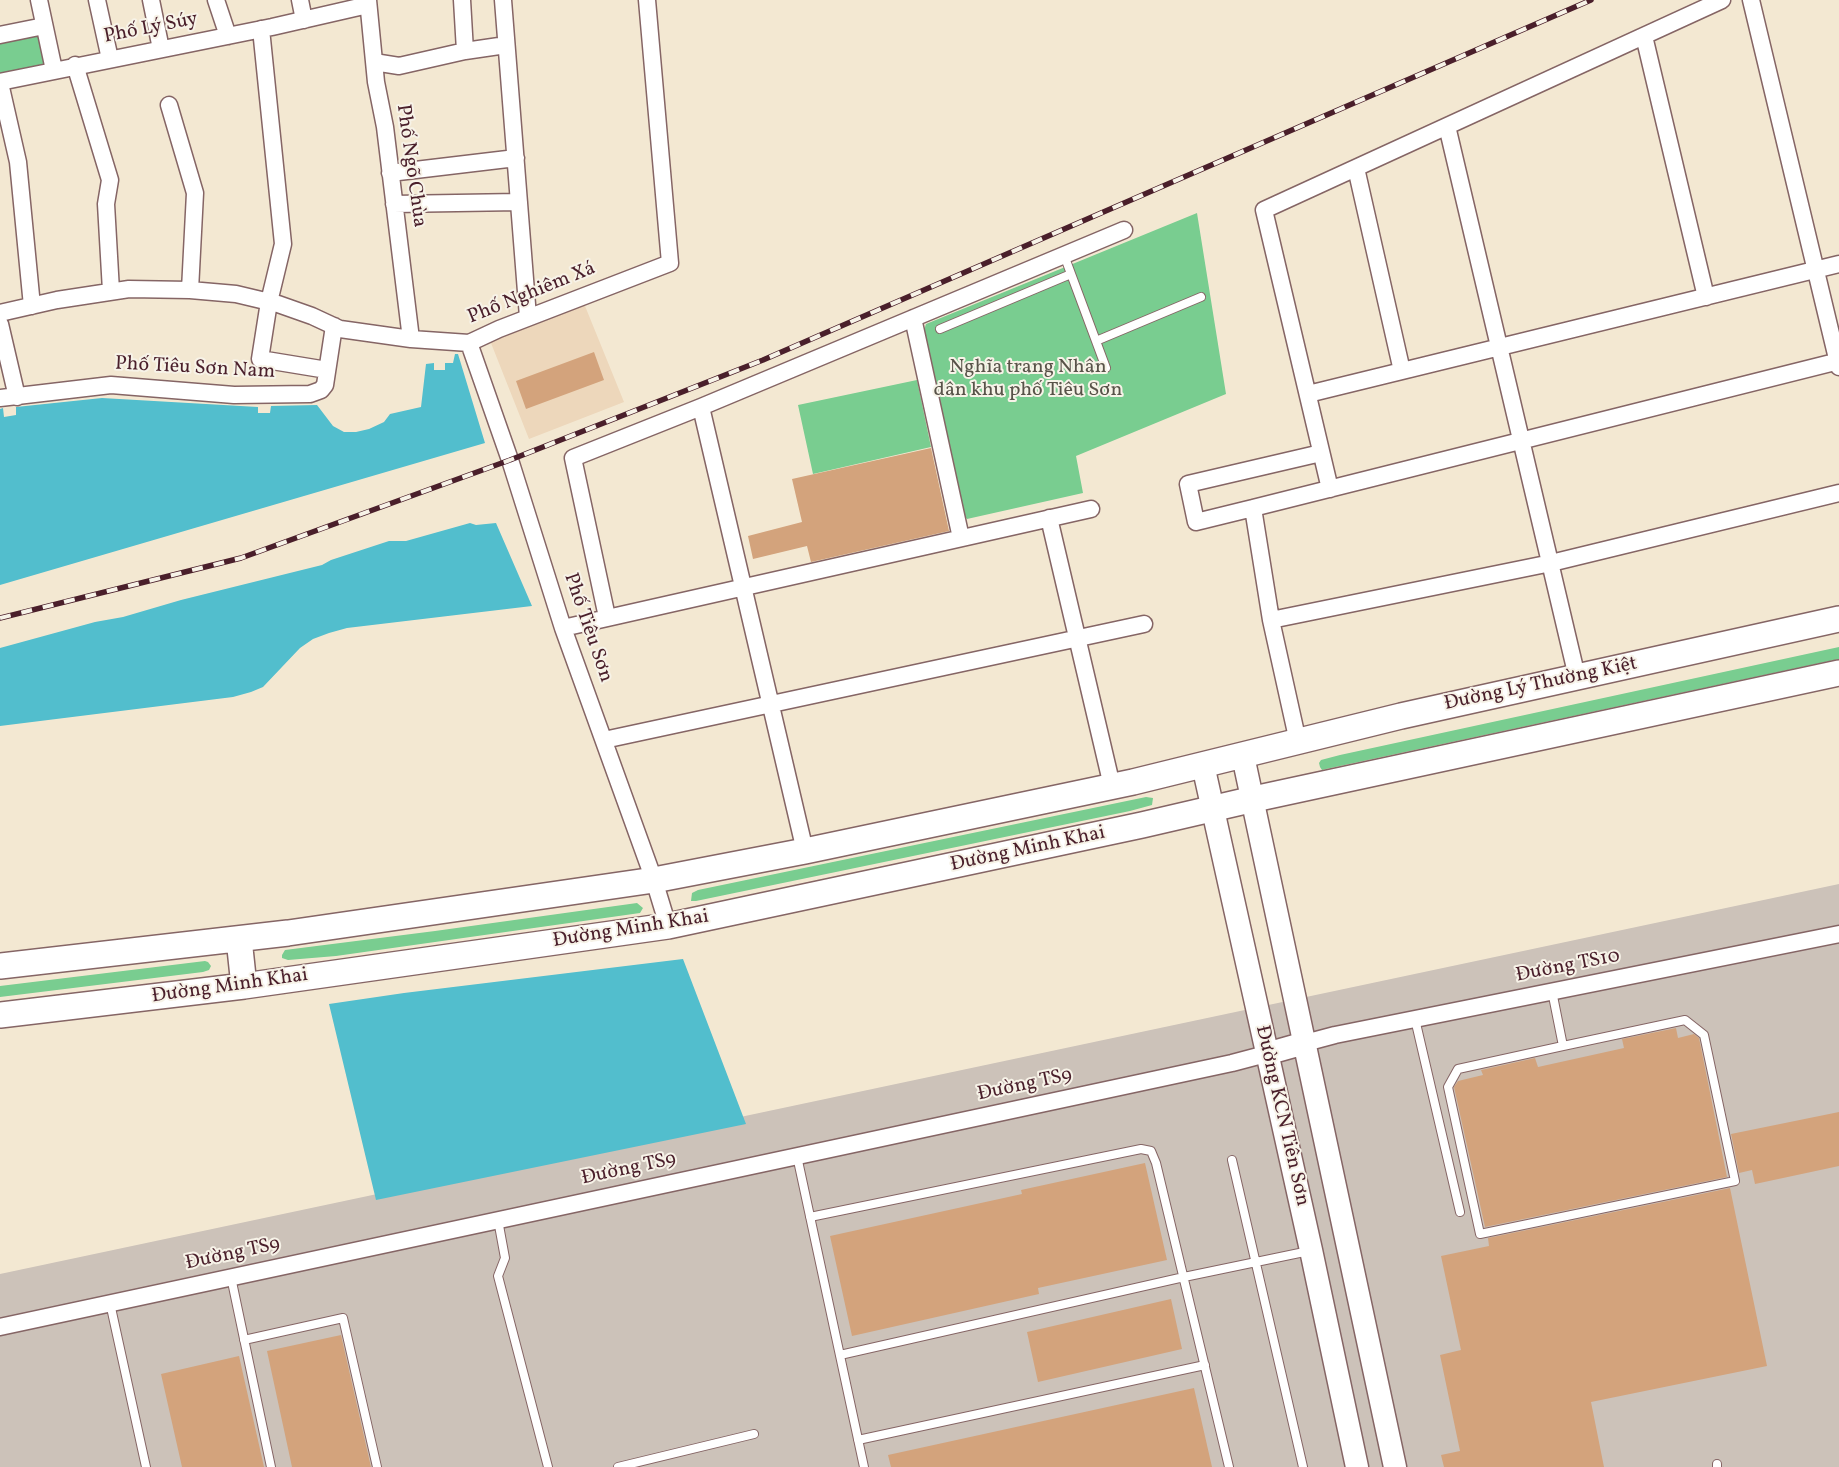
<!DOCTYPE html>
<meta charset="utf-8">
<style>
body{margin:0}
canvas{display:block;background:#f3e8d2}
</style>
<canvas width="1839" height="1467"></canvas>
<script>
const ctx = document.querySelector('canvas').getContext('2d');
ctx.lineJoin = 'round';
function fillPath(path, color) {
  ctx.fillStyle = color;
  ctx.fill(path, 'evenodd');
}
function shape(rows) {
  const path = new Path2D();
  for (const r of rows) {
    path.moveTo(r[0], r[1]);
    for (let i = 2; i < r.length; i += 2) path.lineTo(r[i], r[i + 1]);
  }
  return path;
}
function stroke(path, color, width, dash) {
  ctx.strokeStyle = color;
  ctx.lineWidth = width;
  ctx.lineCap = dash ? 'butt' : 'round';
  ctx.setLineDash(dash || []);
  ctx.stroke(path);
}
function write(font, color, halo, rows, align = 'center') {
  ctx.font = font + ' Vollkorn,serif';
  ctx.lineWidth = 4;
  ctx.setLineDash([]);
  ctx.textBaseline = 'middle';
  ctx.strokeStyle = halo;
  ctx.fillStyle = color;
  for (const [text, x, y, turn = 0] of rows) {
    ctx.save();
    ctx.translate(x, y);
    ctx.rotate((+turn || 0) * Math.PI / 180);
    ctx.textAlign = isNaN(turn) ? turn : align;
    if (halo) ctx.strokeText(text, 0, 0);
    ctx.fillText(text, 0, 0);
    ctx.restore();
  }
}
const built = shape([
 [583,301,624,402,529,439,489,338]
]);
const industrial = shape([
 [1839,884,1839,1467,0,1467,0,1274]
]);
const green = shape([
 [43,30,49,67,0,77,0,38],
 [1197,213,1226,394,1076,456,1083,493,967,519,962,513,924,330,926,324],
 [917,380,931,447,813,474,798,405],
 [1839,647,1839,659,1326,769,1322,770,1320,767,1319,763,1321,760,1340,755],
 [1146,797,1153,798,1152,805,1130,811,696,901,691,901,692,893,698,890],
 [637,903,643,908,640,913,336,956,288,960,282,958,282,955,285,950,435,931],
 [205,961,208,962,211,966,209,970,203,972,0,997,0,986]
]);
const water = shape([
 [455,354,458,354,485,443,0,585,0,409,3,408,4,417,16,415,16,407,102,398,258,407,258,413,270,413,271,406,317,405,333,426,344,432,356,432,369,429,384,422,390,414,421,407,426,364,434,363,434,370,445,370,445,363,453,363],
 [470,523,476,525,496,523,532,606,347,628,329,633,313,639,300,648,263,687,251,692,233,697,0,726,0,648,95,622,123,617,181,600,322,565,331,560,389,541,406,541],
 [683,959,746,1124,376,1200,329,1004,404,993]
]);
const building = shape([
 [594,352,604,380,526,409,516,381],
 [931,448,949,531,811,562,807,546,753,559,748,536,802,522,792,479],
 [1676,1028,1678,1038,1694,1034,1699,1038,1727,1177,1485,1227,1454,1087,1458,1081,1483,1075,1481,1070,1535,1058,1538,1067,1624,1048,1622,1039],
 [1839,1112,1839,1166,1755,1184,1752,1170,1739,1173,1731,1134],
 [1145,1163,1167,1260,1038,1288,1039,1294,852,1336,830,1236,1022,1194,1021,1190],
 [1730,1188,1767,1366,1591,1402,1604,1467,1444,1467,1441,1455,1460,1451,1440,1355,1461,1350,1441,1256,1489,1246,1488,1238],
 [1171,1299,1182,1349,1038,1382,1027,1332],
 [341,1335,371,1467,292,1467,267,1351],
 [239,1356,264,1467,182,1467,161,1374],
 [1194,1388,1212,1467,891,1467,888,1455]
]);
const service = shape([
 [1064,255,1106,368],
 [940,329,1071,274],
 [1096,341,1201,297],
 [1552,991,1563,1046,1458,1069,1448,1087,1480,1234,1735,1181,1704,1035,1685,1020,1563,1046],
 [1415,1019,1460,1212],
 [797,1156,864,1467],
 [1232,1160,1303,1467],
 [810,1217,1141,1149,1151,1151,1156,1163,1229,1467],
 [498,1220,505,1258,498,1276,548,1467],
 [231,1277,271,1467],
 [110,1303,146,1467],
 [244,1340,343,1318,377,1467],
 [840,1355,1184,1277,1309,1251],
 [858,1440,1205,1365],
 [1717,1464,1717,1467],
 [618,1467,754,1434]
]);
const minor = shape([
 [39,0,54,70],
 [97,0,110,59],
 [151,0,161,49],
 [216,0,228,36],
 [300,0,304,20],
 [368,0,376,82,385,127,411,339],
 [462,0,465,51],
 [503,0,528,317],
 [1751,0,1839,367],
 [261,29,283,244,269,302,260,359,327,370],
 [0,35,44,26],
 [1644,36,1706,297],
 [374,62,399,66,465,51,506,45],
 [75,65,110,180,106,204,111,291],
 [0,82,272,27,368,5],
 [0,83,18,162,32,306],
 [169,105,195,193,190,290],
 [1447,126,1577,677],
 [1356,168,1402,371],
 [390,173,516,158],
 [394,204,519,202],
 [0,313,57,300,129,289,190,290,236,294,278,304,312,316,340,329,411,339,469,343,499,329,670,263,647,0],
 [913,318,961,538],
 [0,324,17,397],
 [469,343,510,460,563,628,654,880,668,926],
 [1308,394,1839,264],
 [0,398,111,385,234,395,310,394,321,390,325,385,334,326],
 [701,407,805,851],
 [1330,489,1264,210,1722,0],
 [1253,508,1196,522,1188,484,1321,453],
 [1049,518,1112,786],
 [607,617,573,458,701,407,1124,230],
 [1271,620,1551,563,1839,493],
 [563,628,1091,509],
 [604,740,1144,624],
 [1298,742,1271,620,1253,508,1839,361],
 [1305,1043,1335,1035,1839,934],
 [0,1327,1232,1063,1266,1054]
]);
const secondary = shape([
 [1243,756,1395,1467],
 [1203,765,1311,1250,1357,1467],
 [1266,1054,1305,1043]
]);
const primary = shape([
 [239,939,244,986],
 [0,966,288,933,654,880,805,851,1133,782,1401,716,1839,619],
 [0,1015,244,986,668,926,1142,825,1254,799,1839,673]
]);
const rail = shape([
 [0,618,241,558,510,460,763,360,1591,0]
]);
const streetNames = [
 ["Phố Lý Súy",151,29,-11],
 ["Phố Ngõ Chùa",410,166,82],
 ["Phố Nghiêm Xá",532,294,-22],
 ["Phố Tiêu Sơn Nam",195,369,3],
 ["Phố Tiêu Sơn",587,628,71],
 ["Đường Lý Thường Kiệt",1541,685,-12],
 ["Đường Minh Khai",1028,850,-12],
 ["Đường Minh Khai",631,930,-9],
 ["Đường TS10",1568,967,-11],
 ["Đường Minh Khai",230,987,-8],
 ["Đường TS9",1025,1086,-12],
 ["Đường KCN Tiên Sơn",1281,1116,77],
 ["Đường TS9",629,1170,-12],
 ["Đường TS9",233,1255,-12]
];
const parkNames = [
 ["Nghĩa trang Nhân",1028,368],
 ["dân khu phố Tiêu Sơn",1028,391]
];
fillPath(built, '#edd7bb');
fillPath(industrial, '#ccc2b9');
fillPath(green, '#79cd90');
fillPath(water, '#52becd');
fillPath(building, '#d3a37c');
stroke(service, '#856565', 10);
stroke(minor, '#856565', 19);
stroke(secondary, '#856565', 25);
stroke(primary, '#856565', 28);
stroke(service, '#fff', 8);
stroke(minor, '#fff', 16);
stroke(secondary, '#fff', 22);
stroke(primary, '#fff', 25);
stroke(rail, '#4a1f2b', 5.5);
stroke(rail, '#f7f3e8', 4, [11]);
write('20px', '#4a1f2b', '#f7f3e8', streetNames);
write('20px', '#585349', '#f7f3e8', parkNames);
</script>
